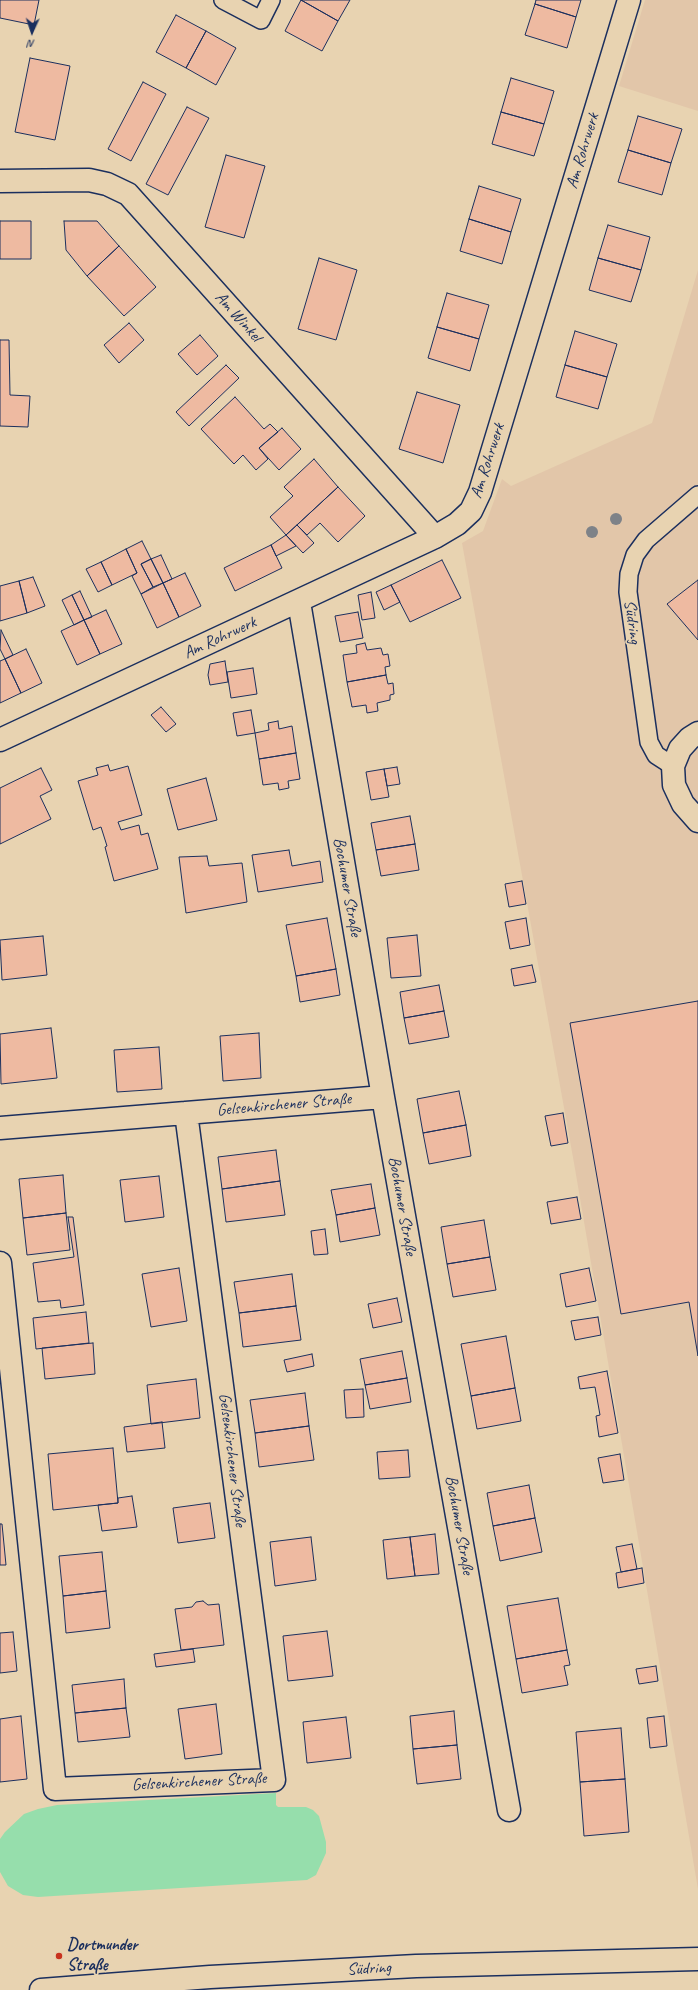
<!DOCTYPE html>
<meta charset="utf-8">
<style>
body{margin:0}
#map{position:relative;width:698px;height:1990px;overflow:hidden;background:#e8d3b1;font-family:Caveat,sans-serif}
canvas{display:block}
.north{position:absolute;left:12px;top:12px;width:40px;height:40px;-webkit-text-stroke:3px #e8d3b1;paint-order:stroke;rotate:183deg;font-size:11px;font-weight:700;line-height:16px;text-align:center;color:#1b2f5e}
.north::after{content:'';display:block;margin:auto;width:14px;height:18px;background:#1b2f5e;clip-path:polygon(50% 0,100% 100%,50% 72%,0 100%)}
</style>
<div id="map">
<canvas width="698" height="1990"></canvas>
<div class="north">N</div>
</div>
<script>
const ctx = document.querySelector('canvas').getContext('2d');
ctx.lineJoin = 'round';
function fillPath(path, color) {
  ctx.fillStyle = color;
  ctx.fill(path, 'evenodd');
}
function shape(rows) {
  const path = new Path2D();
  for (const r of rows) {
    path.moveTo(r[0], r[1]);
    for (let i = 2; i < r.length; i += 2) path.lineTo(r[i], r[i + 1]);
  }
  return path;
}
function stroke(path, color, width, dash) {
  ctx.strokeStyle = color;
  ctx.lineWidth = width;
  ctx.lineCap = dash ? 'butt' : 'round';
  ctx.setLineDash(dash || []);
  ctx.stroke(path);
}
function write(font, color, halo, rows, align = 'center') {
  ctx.font = font + ' Caveat,sans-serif';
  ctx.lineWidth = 3.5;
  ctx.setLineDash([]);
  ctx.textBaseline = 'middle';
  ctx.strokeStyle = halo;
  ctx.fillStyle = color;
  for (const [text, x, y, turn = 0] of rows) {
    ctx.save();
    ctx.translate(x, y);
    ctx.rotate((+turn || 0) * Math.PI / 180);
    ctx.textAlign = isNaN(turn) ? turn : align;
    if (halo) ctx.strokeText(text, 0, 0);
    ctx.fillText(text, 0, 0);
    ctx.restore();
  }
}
const built = shape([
 [645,0,698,0,698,111,619,86],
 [698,270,698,1889,574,1163,462,543,483,531,502,479,511,486,652,423]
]);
const green = shape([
 [276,1793,276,1805,278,1807,306,1807,313,1810,319,1816,326,1842,326,1853,316,1875,307,1880,38,1897,23,1895,8,1886,0,1872,0,1839,5,1832,24,1814,38,1809,57,1805]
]);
const building = shape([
 [0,0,39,0,34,25,0,18,0,0],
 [301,0,350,0,338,21,301,0],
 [301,0,338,21,322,51,285,31,301,0],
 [536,0,581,0,576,17,535,4,536,0],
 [535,4,576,17,567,48,525,35,535,4],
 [176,15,206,31,186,68,156,52,176,15],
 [206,31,236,48,216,85,186,68,206,31],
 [30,58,70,66,55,140,15,132,30,58],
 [511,78,554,91,544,124,501,112,511,78],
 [143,82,166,94,131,161,108,149,143,82],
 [187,107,209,118,168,195,146,184,187,107],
 [501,112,544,124,534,156,492,144,501,112],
 [638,116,682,129,671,163,628,150,638,116],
 [628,150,671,163,662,195,618,182,628,150],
 [226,155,265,166,244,238,205,227,226,155],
 [479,186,521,199,511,232,469,219,479,186],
 [469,219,511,232,502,264,460,251,469,219],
 [0,221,31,221,31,259,0,259,0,221],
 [64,221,97,221,119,246,87,276,66,250,64,221],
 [608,225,650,237,641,270,598,258,608,225],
 [119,246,156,287,124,316,87,276,119,246],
 [319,258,357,270,336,340,298,329,319,258],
 [598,258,641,270,631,302,589,290,598,258],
 [447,293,489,305,479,339,437,327,447,293],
 [129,323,144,340,119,363,104,345,129,323],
 [437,327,479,339,470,371,428,358,437,327],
 [575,331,617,344,607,377,565,365,575,331],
 [200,335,218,356,197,375,178,354,200,335],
 [0,340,9,340,10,395,30,396,28,427,0,426,0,340],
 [226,365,239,378,189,426,176,412,226,365],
 [565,365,607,377,598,409,556,397,565,365],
 [417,392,460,405,443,463,399,449,417,392],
 [235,397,264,429,270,424,278,432,259,448,268,459,256,470,243,455,234,464,201,429,235,397],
 [282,428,301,449,279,470,259,448,282,428],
 [314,459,338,487,286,535,270,517,293,496,284,487,314,459],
 [338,487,365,516,338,542,320,523,307,535,297,525,338,487],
 [297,525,314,543,303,553,286,535,297,525],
 [286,535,296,546,276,556,271,545,286,535],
 [142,541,151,559,141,564,153,587,141,594,132,576,137,573,126,549,142,541],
 [271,545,282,568,235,591,224,568,271,545],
 [126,549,137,573,112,585,101,562,126,549],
 [161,555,172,579,163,583,151,559,161,555],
 [151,559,163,583,153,587,141,564,151,559],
 [442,560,461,598,410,622,391,585,442,560],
 [101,562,112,585,98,592,86,569,101,562],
 [185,573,201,606,179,617,163,583,185,573],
 [33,577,45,606,27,613,19,581,33,577],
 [698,580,698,640,667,604,698,580],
 [19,581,27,613,0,621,0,586,19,581],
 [163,583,179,617,157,628,141,594,163,583],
 [391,585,400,602,384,610,376,592,391,585],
 [80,591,92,617,84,620,72,595,80,591],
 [371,592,375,618,362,620,358,595,371,592],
 [72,595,84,620,74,625,62,600,72,595],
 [106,610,122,644,100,654,84,620,106,610],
 [358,612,363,638,340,642,335,616,358,612],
 [84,620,100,654,77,665,61,631,84,620],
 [1,630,13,655,5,659,0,649,1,630],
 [365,643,367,650,381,648,383,655,388,654,390,666,385,667,386,675,347,682,343,655,357,653,356,645,365,643],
 [26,649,42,683,21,693,5,659,26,649],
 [5,659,21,693,0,703,0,661,5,659],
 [225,661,228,682,210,685,208,675,210,664,225,661],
 [253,668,257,694,231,698,227,672,253,668],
 [386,675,388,684,393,683,394,694,390,695,390,700,377,703,378,711,367,713,366,705,352,707,347,682,386,675],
 [161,707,176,724,166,732,151,715,161,707],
 [251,710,255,733,237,736,233,713,251,710],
 [278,721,279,729,292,726,296,753,259,759,255,733,269,730,268,723,278,721],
 [296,753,300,779,288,781,289,788,279,790,278,783,263,785,259,759,296,753],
 [108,765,110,771,128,766,142,815,118,822,121,830,139,825,141,835,148,833,158,869,114,881,105,847,107,846,101,827,93,830,78,781,98,775,96,768,108,765],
 [397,767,400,784,387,786,384,769,397,767],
 [41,768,52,790,40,796,51,819,0,844,0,788,41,768],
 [384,769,389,797,371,800,366,772,384,769],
 [206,778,217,820,178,830,167,789,206,778],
 [410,816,415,844,376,850,371,823,410,816],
 [415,844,419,870,381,876,376,850,415,844],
 [289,850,292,866,320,861,323,882,258,892,252,855,289,850],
 [207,856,209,866,242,863,247,902,186,913,179,857,207,856],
 [522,881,526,904,509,907,505,884,522,881],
 [327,918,336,969,296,976,286,925,327,918],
 [526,918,530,945,510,949,505,922,526,918],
 [417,935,421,976,391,978,387,938,417,935],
 [43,936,47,975,2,980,0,940,43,936],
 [532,965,536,982,514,986,511,969,532,965],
 [336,969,340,995,300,1002,296,976,336,969],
 [439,985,444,1011,404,1018,400,992,439,985],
 [698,1001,698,1356,689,1302,621,1314,570,1023,698,1001],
 [444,1011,449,1037,409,1044,404,1018,444,1011],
 [51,1028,57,1078,1,1084,0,1034,51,1028],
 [259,1033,261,1078,223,1081,220,1036,259,1033],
 [159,1047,162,1089,117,1092,114,1050,159,1047],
 [459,1091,466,1125,423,1133,417,1099,459,1091],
 [563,1113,568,1143,551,1146,545,1116,563,1113],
 [466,1125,471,1156,429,1164,423,1133,466,1125],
 [276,1150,280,1181,222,1189,218,1157,276,1150],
 [63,1175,66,1213,23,1218,19,1179,63,1175],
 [159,1176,164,1217,125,1222,120,1180,159,1176],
 [280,1181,285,1215,226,1222,222,1189,280,1181],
 [371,1184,375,1208,336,1215,331,1190,371,1184],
 [577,1197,581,1219,551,1224,547,1202,577,1197],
 [375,1208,380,1235,340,1242,336,1215,375,1208],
 [66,1213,70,1250,27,1255,23,1218,66,1213],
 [68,1217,73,1217,84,1305,61,1308,60,1300,38,1302,33,1263,74,1257,68,1217],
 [484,1220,490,1257,447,1264,441,1227,484,1220],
 [325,1229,328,1254,314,1255,311,1231,325,1229],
 [490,1257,496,1290,453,1297,447,1264,490,1257],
 [179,1268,187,1321,151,1327,142,1274,179,1268],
 [589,1268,596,1301,566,1307,560,1274,589,1268],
 [292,1274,296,1306,239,1313,234,1282,292,1274],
 [397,1298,402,1322,373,1328,368,1304,397,1298],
 [296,1306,301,1340,243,1347,239,1313,296,1306],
 [86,1312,89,1343,36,1349,33,1318,86,1312],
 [598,1317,601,1335,575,1340,571,1321,598,1317],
 [506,1336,515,1388,471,1396,461,1344,506,1336],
 [93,1343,95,1374,45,1379,42,1348,93,1343],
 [402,1351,407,1378,365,1385,360,1359,402,1351],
 [312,1354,314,1366,287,1372,284,1360,312,1354],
 [607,1371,618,1433,599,1437,596,1416,600,1415,595,1387,580,1389,578,1377,607,1371],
 [407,1378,411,1402,370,1409,365,1385,407,1378],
 [196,1379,200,1418,151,1424,147,1385,196,1379],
 [515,1388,521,1421,477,1429,471,1396,515,1388],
 [363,1389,364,1417,346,1418,344,1390,363,1389],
 [305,1393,309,1426,255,1433,250,1400,305,1393],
 [162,1422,165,1448,127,1452,124,1427,162,1422],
 [309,1426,314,1460,259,1467,255,1433,309,1426],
 [113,1448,118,1503,53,1510,48,1454,113,1448],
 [408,1450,410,1477,379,1479,377,1452,408,1450],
 [620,1454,624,1480,603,1483,598,1458,620,1454],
 [529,1485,535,1518,493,1526,487,1493,529,1485],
 [132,1496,137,1527,102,1531,98,1505,118,1503,118,1498,132,1496],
 [210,1503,215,1538,178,1543,173,1508,210,1503],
 [535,1518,542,1552,500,1561,493,1526,535,1518],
 [0,1524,2,1524,6,1565,0,1565,0,1524],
 [435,1534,439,1574,415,1576,410,1537,435,1534],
 [311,1537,316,1580,275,1586,270,1542,311,1537],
 [410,1537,415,1576,387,1579,383,1540,410,1537],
 [632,1544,637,1569,621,1572,616,1547,632,1544],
 [102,1552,106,1591,63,1596,59,1556,102,1552],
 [642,1568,644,1583,618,1588,616,1573,642,1568],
 [106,1591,110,1628,66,1633,63,1596,106,1591],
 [558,1598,567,1650,516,1659,507,1606,558,1598],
 [203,1601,208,1605,219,1604,224,1645,181,1650,175,1609,192,1607,196,1602,203,1601],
 [327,1631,333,1676,288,1681,283,1636,327,1631],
 [13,1632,17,1671,0,1673,0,1633,13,1632],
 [193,1649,195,1662,156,1667,154,1654,193,1649],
 [567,1650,570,1665,564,1666,568,1685,522,1693,516,1659,567,1650],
 [656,1666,658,1681,639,1684,636,1669,656,1666],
 [124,1679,126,1708,75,1713,72,1685,124,1679],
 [216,1704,222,1754,185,1759,178,1709,216,1704],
 [126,1708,130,1737,78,1742,75,1713,126,1708],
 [454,1711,457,1745,413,1749,410,1716,454,1711],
 [21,1716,27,1779,0,1782,0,1719,21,1716],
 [664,1716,667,1746,650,1748,647,1718,664,1716],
 [346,1717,351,1758,307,1763,303,1722,346,1717],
 [621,1728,625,1779,580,1782,576,1732,621,1728],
 [457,1745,461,1779,417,1784,413,1749,457,1745],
 [625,1779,629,1832,584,1836,580,1782,625,1779]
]);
const service = shape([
 [223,0,261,20,271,0],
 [673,766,656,755,649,742,628,592,629,574,635,555,646,540,698,495]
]);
const minor = shape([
 [0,181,89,180,107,184,128,194,435,537],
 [299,602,383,1097,509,1810],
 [698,733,690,738,680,749,673,766,674,785,683,804,698,821],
 [0,740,435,537,457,524,471,511,480,492,629,0],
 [0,1128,383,1097],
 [0,1263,55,1789,274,1780,186,1113]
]);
const secondary = shape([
 [41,1990,210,1977,416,1966,698,1959]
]);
const trees = [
 [616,519],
 [592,532]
];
const markers = [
 [59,1956,4,"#c8321e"]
];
const streetNames = [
 ["Am Rohrwerk",583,151,-73],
 ["Am Winkel",238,317,48],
 ["Am Rohrwerk",488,461,-72],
 ["Südring",632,622,82],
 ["Am Rohrwerk",220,638,-25],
 ["Bochumer Straße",347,887,80],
 ["Gelsenkirchener Straße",284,1105,-5],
 ["Bochumer Straße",402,1206,80],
 ["Gelsenkirchener Straße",232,1460,83],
 ["Bochumer Straße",459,1525,80],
 ["Gelsenkirchener Straße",199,1782,-3],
 ["Südring",369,1969,-3]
];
const poiNames = [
 ["Dortmunder",67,1946],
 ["Straße",67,1966]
];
fillPath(built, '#e2c6a9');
fillPath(green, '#96deac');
fillPath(building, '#eebaa1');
stroke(building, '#1b2f5e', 1);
stroke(service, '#1b2f5e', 20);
stroke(minor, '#1b2f5e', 25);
stroke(secondary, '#1b2f5e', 25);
stroke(service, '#e8d3b1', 17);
stroke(minor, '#e8d3b1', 22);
stroke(secondary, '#e8d3b1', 22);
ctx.fillStyle = '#7e8288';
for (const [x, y] of trees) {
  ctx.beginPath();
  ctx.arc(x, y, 6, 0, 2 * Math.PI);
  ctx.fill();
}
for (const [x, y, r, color] of markers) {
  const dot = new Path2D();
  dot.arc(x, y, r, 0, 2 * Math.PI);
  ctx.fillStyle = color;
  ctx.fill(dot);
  stroke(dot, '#e8d3b1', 1.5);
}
write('17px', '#1b2f5e', '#e8d3b1', streetNames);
write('bold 17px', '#1b2f5e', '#e8d3b1', poiNames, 'left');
</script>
